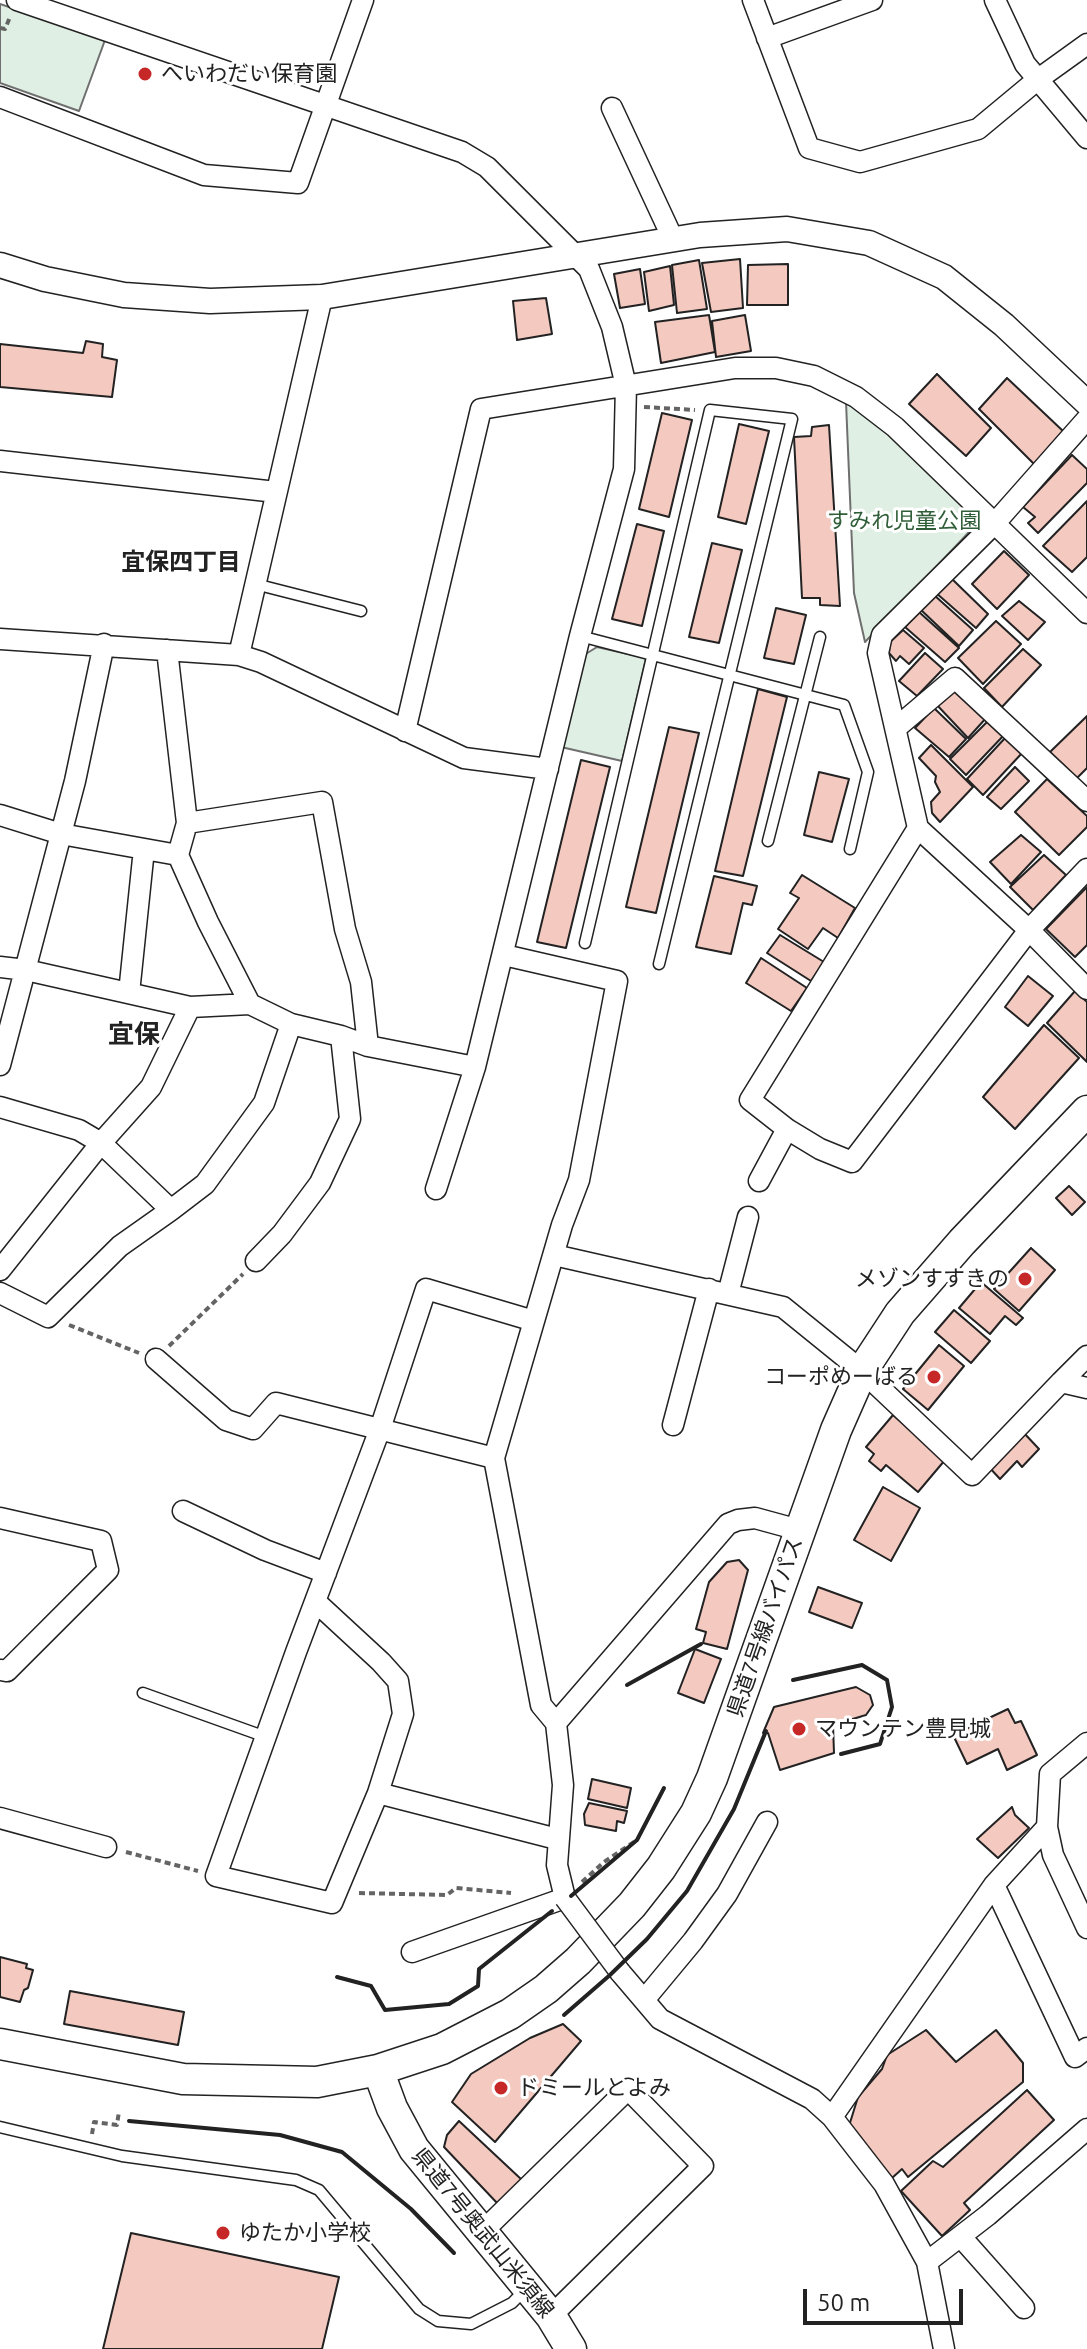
<!DOCTYPE html>
<meta charset="utf-8">
<style>
body{margin:0}
#map{position:relative;width:1087px;height:2349px;overflow:hidden;background:#fff;font-family:Ubuntu,sans-serif}
canvas{display:block}
.scale{position:absolute;left:803px;top:2289px;width:160px;height:36px;box-sizing:border-box;border:4px solid #222;border-top:0;padding-left:10px;font-size:24px;line-height:28px;white-space:nowrap;color:#222;-webkit-text-stroke:6px #fff;paint-order:stroke}
</style>
<div id="map">
<canvas width="1087" height="2349"></canvas>
<div class="scale">50 m</div>
</div>
<script>
const ctx = document.querySelector('canvas').getContext('2d');
ctx.lineJoin = 'round';
function fillPath(path, color) {
  ctx.fillStyle = color;
  ctx.fill(path, 'evenodd');
}
function shape(rows) {
  const path = new Path2D();
  for (const r of rows) {
    path.moveTo(r[0], r[1]);
    for (let i = 2; i < r.length; i += 2) path.lineTo(r[i], r[i + 1]);
  }
  return path;
}
function stroke(path, color, width, dash) {
  ctx.strokeStyle = color;
  ctx.lineWidth = width;
  ctx.lineCap = dash ? 'butt' : 'round';
  ctx.setLineDash(dash || []);
  ctx.stroke(path);
}
function write(font, color, halo, rows, align = 'center') {
  ctx.font = font + ' Ubuntu,"Noto Sans JP",sans-serif';
  ctx.lineWidth = 6;
  ctx.setLineDash([]);
  ctx.textBaseline = 'middle';
  ctx.strokeStyle = halo;
  ctx.fillStyle = color;
  for (const [text, x, y, turn = 0] of rows) {
    ctx.save();
    ctx.translate(x, y);
    ctx.rotate((+turn || 0) * Math.PI / 180);
    ctx.textAlign = isNaN(turn) ? turn : align;
    if (halo) ctx.strokeText(text, 0, 0);
    ctx.fillText(text, 0, 0);
    ctx.restore();
  }
}
const green = shape([
 [0,4,105,40,79,111,0,83,0,4],
 [846,402,883,427,971,511,971,530,865,642,854,593,846,402],
 [597,647,646,658,622,761,561,747,584,655,597,647]
]);
const building = shape([
 [740,259,743,308,711,312,702,263,740,259],
 [699,260,707,309,677,313,672,265,699,260],
 [788,264,788,305,747,305,748,265,788,264],
 [670,266,674,305,649,311,644,272,670,266],
 [640,269,645,304,620,308,614,274,640,269],
 [546,298,552,334,517,340,513,301,546,298],
 [709,315,715,352,661,363,655,322,709,315],
 [745,315,751,351,716,357,712,321,745,315],
 [86,341,103,344,102,357,117,360,112,397,0,387,0,344,83,353,86,341],
 [937,374,991,428,966,456,909,404,937,374],
 [1007,378,1063,431,1034,464,979,409,1007,378],
 [662,413,692,420,669,517,639,509,662,413],
 [739,424,769,431,746,524,718,517,739,424],
 [829,425,840,606,820,605,820,598,802,598,794,437,811,436,812,427,829,425],
 [1072,455,1087,469,1087,483,1038,533,1028,523,1035,517,1023,507,1072,455],
 [1087,501,1087,557,1072,572,1043,546,1087,501],
 [637,524,664,531,642,626,612,619,637,524],
 [712,543,742,550,719,643,689,637,712,543],
 [1004,551,1029,575,997,609,972,584,1004,551],
 [951,578,988,614,976,628,935,592,951,578],
 [934,595,973,630,959,646,920,609,934,595],
 [1019,601,1045,622,1028,640,1002,616,1019,601],
 [776,608,806,615,794,664,764,658,776,608],
 [919,612,959,648,945,662,905,627,919,612],
 [996,621,1021,644,983,684,958,658,996,621],
 [903,630,924,648,909,664,900,656,896,661,889,653,890,642,903,630],
 [1023,649,1041,665,1002,707,984,688,1023,649],
 [925,653,943,669,917,696,899,681,925,653],
 [954,685,987,717,968,738,936,704,954,685],
 [758,689,787,697,743,876,715,871,758,689],
 [934,708,966,739,949,757,915,728,934,708],
 [1087,716,1087,768,1077,778,1050,752,1087,716],
 [989,720,1005,734,966,775,950,759,989,720],
 [669,727,699,733,656,913,626,907,669,727],
 [1006,737,1023,752,983,795,967,779,1006,737],
 [931,745,973,787,940,822,932,813,931,802,940,792,935,782,936,776,919,758,931,745],
 [581,760,610,767,566,948,537,942,581,760],
 [1015,767,1029,781,1001,809,987,797,1015,767],
 [819,772,849,779,832,842,804,835,819,772],
 [1047,779,1087,816,1087,827,1059,855,1015,812,1047,779],
 [1021,835,1041,852,1011,884,990,862,1021,835],
 [1044,855,1066,875,1033,910,1010,887,1044,855],
 [802,875,855,908,838,938,823,928,808,949,778,929,799,898,790,893,802,875],
 [714,876,757,886,752,905,743,903,731,954,696,947,714,876],
 [1087,887,1087,945,1075,957,1046,929,1087,887],
 [780,935,824,962,811,981,767,953,780,935],
 [761,958,807,988,791,1011,746,983,761,958],
 [1028,976,1053,996,1028,1026,1005,1007,1028,976],
 [1075,991,1087,1002,1087,1062,1047,1023,1075,991],
 [1044,1025,1079,1058,1015,1129,983,1097,1044,1025],
 [1069,1186,1085,1202,1072,1215,1056,1198,1069,1186],
 [1031,1248,1055,1270,1019,1311,994,1289,1031,1248],
 [981,1282,1023,1318,1016,1325,1005,1316,990,1334,959,1308,981,1282],
 [954,1310,990,1341,971,1363,935,1332,954,1310],
 [939,1345,964,1366,928,1410,903,1389,939,1345],
 [893,1415,945,1460,918,1492,886,1465,881,1471,869,1461,874,1454,866,1447,893,1415],
 [1023,1432,1039,1449,1022,1467,1017,1461,1000,1479,988,1466,1023,1432],
 [883,1487,920,1508,891,1561,854,1540,883,1487],
 [739,1560,748,1570,727,1649,703,1643,706,1632,696,1629,709,1582,727,1562,739,1560],
 [818,1587,862,1603,852,1628,809,1612,818,1587],
 [695,1649,721,1659,704,1703,678,1693,695,1649],
 [856,1687,870,1695,873,1705,866,1715,833,1725,834,1753,780,1770,768,1733,763,1733,774,1707,856,1687],
 [1008,1709,1015,1723,1021,1721,1037,1755,1007,1770,998,1749,967,1764,953,1735,1008,1709],
 [592,1779,631,1788,627,1808,588,1799,592,1779],
 [589,1803,627,1811,624,1823,617,1821,616,1831,585,1825,584,1814,589,1803],
 [1012,1807,1015,1815,1029,1828,998,1858,977,1839,1012,1807],
 [0,1957,27,1964,26,1968,33,1970,28,1988,24,1990,20,2002,0,1997,0,1957],
 [70,1991,184,2012,178,2045,64,2024,70,1991],
 [563,2024,581,2041,495,2142,452,2102,471,2074,530,2038,563,2024],
 [926,2030,956,2062,996,2030,1023,2063,1023,2082,908,2177,902,2169,892,2178,849,2126,858,2097,882,2069,887,2055,926,2030],
 [1027,2090,1054,2120,964,2203,970,2210,942,2236,901,2191,933,2161,943,2167,1027,2090],
 [459,2121,522,2180,498,2204,444,2147,447,2135,459,2121],
 [131,2233,339,2277,322,2349,103,2349,131,2233]
]);
const path = shape([
 [0,28,5,29,10,17],
 [644,407,695,410],
 [69,1325,139,1353],
 [169,1346,243,1274],
 [126,1852,198,1871],
 [582,1882,604,1862,637,1840],
 [359,1893,447,1895,456,1888,511,1893],
 [92,2134,94,2122,117,2125,119,2111]
]);
const service = shape([
 [255,584,361,611],
 [580,636,844,705,868,772,850,849],
 [768,841,820,637],
 [585,943,710,410,792,419,659,964],
 [143,1693,266,1737],
 [0,2127,122,2156,296,2180,319,2190,419,2309,438,2321,471,2324,512,2303,524,2291]
]);
const minor = shape([
 [17,0,462,152,487,167,589,269,612,327,626,386,624,469,580,636,475,1067,436,1189],
 [753,0,809,148,860,162,978,129,1037,80,1087,44],
 [995,0,1025,64,1087,138],
 [767,38,872,0],
 [0,97,204,175,298,183,363,0],
 [612,108,673,239],
 [1087,419,995,523,882,635,878,653,918,828,1029,930,1087,989],
 [0,461,276,492],
 [0,639,239,655,261,662,464,758,548,769],
 [167,650,187,823,178,855,208,922,250,1004],
 [239,655,322,297],
 [896,728,955,678,1087,801],
 [405,731,481,409,735,368,776,368,814,376,856,397,895,427,1087,613],
 [0,815,61,834,178,855],
 [187,823,322,802,345,929,361,982,368,1046],
 [918,828,750,1100,787,1129,820,1149,852,1162,1029,930,1087,869],
 [0,967,26,970,190,1007,250,1004,291,1024,341,1036,368,1046,475,1067],
 [129,993,144,849],
 [0,1065,75,781,104,644],
 [0,1107,79,1130,101,1143,171,1210,205,1184,264,1103,291,1024],
 [759,1181,787,1129],
 [554,1255,783,1307,862,1371,972,1475,1061,1382,1087,1388],
 [256,1261,282,1234,320,1183,350,1119,341,1036],
 [0,1270,101,1143,151,1087,190,1007],
 [0,1293,48,1317,120,1246,171,1210],
 [728,1294,748,1217],
 [156,1359,226,1420,253,1429,276,1403,494,1458],
 [1061,1382,1087,1356],
 [673,1425,709,1289],
 [183,1511,265,1550,326,1573],
 [0,1518,101,1541,108,1570,7,1671,0,1670],
 [316,1602,381,1662,398,1681,403,1714,378,1793,332,1903,216,1876,296,1652,380,1429,426,1289,534,1321],
 [556,1723,728,1524,738,1520,755,1518,799,1530],
 [378,1793,557,1839],
 [0,1818,106,1847],
 [1047,1827,1053,1855,1087,1928],
 [994,1885,1075,2057,1087,2048],
 [412,1952,565,1898,557,1865,563,1785,556,1723,541,1705,494,1458,562,1225,579,1180,617,981,504,955],
 [620,1972,660,2019,812,2099,832,2117,884,2184,927,2262,944,2349],
 [644,2000,693,1941,727,1894,767,1822],
 [832,2117,994,1885,1047,1827,1050,1774,1087,1743],
 [483,2231,628,2089,703,2166,551,2316],
 [961,2237,1024,2308],
 [927,2262,988,2215,1087,2129]
]);
const tertiary = shape([
 [0,265,45,279,124,295,210,301,322,297,700,235,787,229,869,243,944,277,1004,325,1087,403]
]);
const primary = shape([
 [0,2044,183,2079,317,2082,378,2070,442,2049,510,2014,546,1989,578,1961,632,1905,661,1868,696,1813,712,1778,836,1430,862,1371,900,1313,962,1242,1087,1111],
 [378,2070,392,2108,414,2149,551,2316,571,2349]
]);
const minorBridge = shape([
 [565,1898,620,1972]
]);
const wall = shape([
 [793,1680,862,1665,887,1680,892,1707,880,1744,841,1754],
 [627,1685,701,1644],
 [571,1896,637,1840,664,1788],
 [337,1977,371,1986,385,2010,449,2004,478,1986,479,1969,552,1911],
 [564,2015,610,1975,647,1939,687,1891,734,1809,766,1731],
 [129,2121,280,2135,342,2152,411,2209,454,2253]
]);
const markers = [
 [145,74,8,"#c62828"],
 [1025,1279,8,"#c62828"],
 [934,1377,8,"#c62828"],
 [799,1729,8,"#c62828"],
 [501,2088,8,"#c62828"],
 [223,2233,8,"#c62828"]
];
const poiNames = [
 ["へいわだい保育園",161,74],
 ["メゾンすすきの",1009,1279,"right"],
 ["コーポめーばる",918,1377,"right"],
 ["マウンテン豊見城",815,1729],
 ["ドミールとよみ",517,2088],
 ["ゆたか小学校",239,2233]
];
const parkNames = [
 ["すみれ児童公園",904,521]
];
const streetNames = [
 ["県道7号線バイパス",765,1627,-71],
 ["県道7号奥武山米須線",483,2233,51]
];
const neighbourhoodNames = [
 ["宜保四丁目",181,562]
];
const quarterNames = [
 ["宜保",134,1034]
];
fillPath(green, '#e0efe3');
stroke(green, '#6f6f6f', 2);
fillPath(building, '#f3c9c0');
stroke(building, '#222', 2);
stroke(service, '#222', 13);
stroke(minor, '#222', 23);
stroke(tertiary, '#222', 27);
stroke(primary, '#222', 33);
stroke(path, '#646464', 4, [6, 4]);
stroke(service, '#fff', 10);
stroke(minor, '#fff', 20);
stroke(tertiary, '#fff', 24);
stroke(primary, '#fff', 30);
stroke(minorBridge, '#222', 23, []);
stroke(minorBridge, '#fff', 20);
stroke(wall, '#222', 4);
for (const [x, y, r, color] of markers) {
  const dot = new Path2D();
  dot.arc(x, y, r, 0, 2 * Math.PI);
  ctx.fillStyle = color;
  ctx.fill(dot);
  stroke(dot, '#fff', 3);
}
write('22px', '#222', '#fff', poiNames, 'left');
write('22px', '#2f5e38', '#fff', parkNames);
write('22px', '#222', '#fff', streetNames);
write('bold 24px', '#222', '#fff', neighbourhoodNames);
write('bold 26px', '#222', '#fff', quarterNames);
</script>
